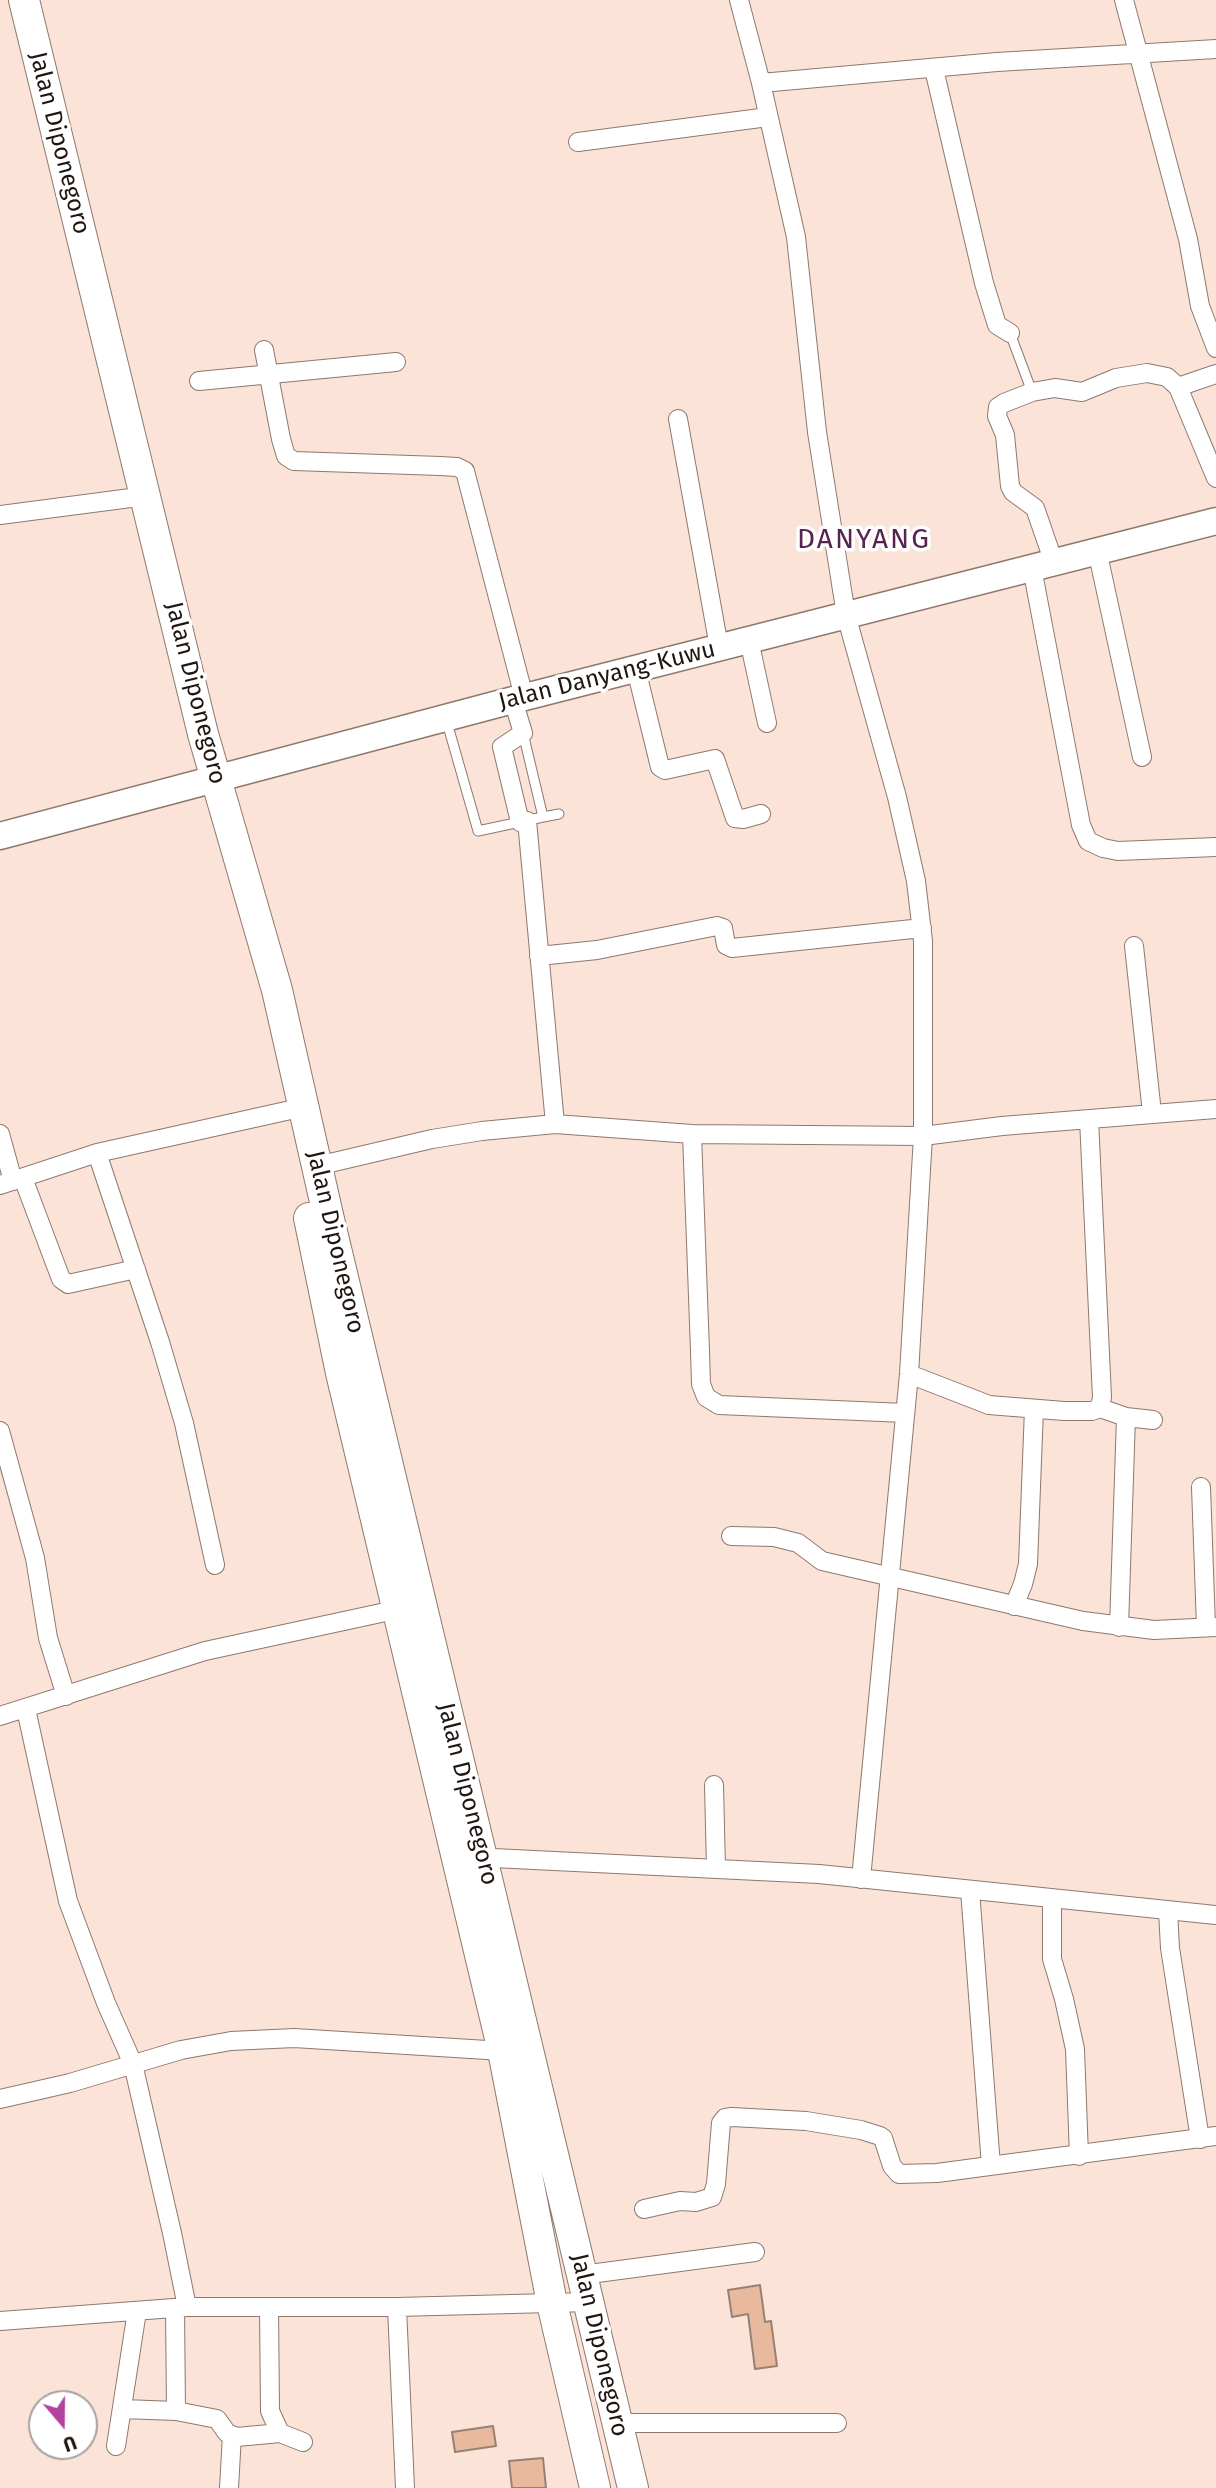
<!DOCTYPE html>
<style>
body{margin:0}
#map{position:relative;width:1216px;height:2488px;overflow:hidden;background:#fbe3d7;font-family:"Fira Sans",sans-serif}
canvas{display:block}
.north{position:absolute;left:28px;top:2390px;width:70px;height:70px;box-sizing:border-box;background:#fff;border:2px solid #a5a2a0;border-radius:50%;rotate:160deg;font-size:19px;font-weight:700;line-height:28px;text-align:center;color:#1f1612}
.north::after{content:'';display:block;margin:auto;width:24px;height:32px;background:#b2429e;clip-path:polygon(50% 0,100% 100%,50% 72%,0 100%)}
</style>
<div id="map">
<canvas width="1216" height="2488"></canvas>
<div class="north">U</div>
</div>
<script>
const ctx = document.querySelector('canvas').getContext('2d');
ctx.lineJoin = 'round';
function fillPath(path, color) {
  ctx.fillStyle = color;
  ctx.fill(path, 'evenodd');
}
function shape(rows) {
  const path = new Path2D();
  for (const r of rows) {
    path.moveTo(r[0], r[1]);
    for (let i = 2; i < r.length; i += 2) path.lineTo(r[i], r[i + 1]);
  }
  return path;
}
function stroke(path, color, width, dash) {
  ctx.strokeStyle = color;
  ctx.lineWidth = width;
  ctx.lineCap = dash ? 'butt' : 'round';
  ctx.setLineDash(dash || []);
  ctx.stroke(path);
}
function write(font, color, halo, rows, align = 'center') {
  ctx.font = font + ' "Fira Sans",sans-serif';
  ctx.lineWidth = 7;
  ctx.setLineDash([]);
  ctx.textBaseline = 'middle';
  ctx.strokeStyle = halo;
  ctx.fillStyle = color;
  for (const [text, x, y, turn = 0] of rows) {
    ctx.save();
    ctx.translate(x, y);
    ctx.rotate((+turn || 0) * Math.PI / 180);
    ctx.textAlign = isNaN(turn) ? turn : align;
    if (halo) ctx.strokeText(text, 0, 0);
    ctx.fillText(text, 0, 0);
    ctx.restore();
  }
}
const building = shape([
 [760,2285,765,2322,771,2321,777,2366,755,2369,748,2314,732,2317,728,2290,760,2285],
 [493,2426,496,2446,455,2452,452,2432,493,2426],
 [543,2458,546,2488,512,2488,509,2461,543,2458]
]);
const lane = shape([
 [1010,333,1032,392],
 [446,719,478,831,543,817,523,733],
 [543,817,559,814]
]);
const street = shape([
 [739,0,761,83,796,237,817,432,846,615,897,797,916,881,923,941,923,1136,909,1374,861,1879],
 [1124,0,1188,239,1200,306,1216,348],
 [934,69,984,283,997,325,1010,333],
 [761,83,997,62,1216,49],
 [578,142,768,117],
 [264,350,281,439,286,456,294,461,440,466,457,467,465,471,524,697],
 [199,381,396,362],
 [1178,387,1216,374],
 [678,419,719,647],
 [0,515,146,496],
 [1097,550,1142,757],
 [1053,560,1035,508,1013,492,1010,486,1005,435,997,416,998,407,1004,403,1032,392,1055,388,1082,392,1116,378,1147,373,1167,377,1178,387,1216,478],
 [1032,568,1081,825,1088,841,1103,848,1118,851,1216,847],
 [749,640,767,723],
 [636,669,660,767,665,770,715,759,735,818,743,819,761,814],
 [513,700,523,733,502,747,520,822],
 [527,821,555,1124],
 [1134,946,1152,1113],
 [539,956,597,950,717,926,723,928,726,945,732,948,922,928],
 [0,1134,13,1181],
 [692,1134,700,1351,701,1384,706,1397,719,1405,905,1413],
 [97,1153,160,1342,184,1423,215,1565],
 [317,1166,432,1139,482,1131,555,1124,692,1134,923,1136,1002,1126,1216,1109],
 [23,1178,61,1279,68,1284,136,1269],
 [0,1185,97,1153,304,1107],
 [909,1374,989,1405,1064,1411,1092,1411,1100,1408,1102,1397,1089,1119],
 [1100,1408,1126,1417,1119,1627],
 [1126,1417,1153,1420],
 [0,1431,35,1558,48,1638,66,1696],
 [1201,1487,1206,1627],
 [731,1536,774,1537,798,1543,822,1561,1083,1621,1154,1630,1216,1627],
 [1014,1606,1023,1584,1028,1564,1034,1409],
 [26,1709,68,1901,106,2003,133,2064,172,2233,187,2307],
 [0,1716,205,1651,404,1608],
 [714,1785,716,1869],
 [473,1857,819,1874,1216,1915],
 [970,1890,991,2166],
 [1052,1899,1052,1959,1064,1999,1075,2049,1079,2156],
 [1168,1911,1170,1948,1200,2139],
 [0,2099,70,2083,181,2050,231,2041,294,2038,503,2051],
 [644,2209,680,2201,696,2202,712,2197,716,2184,721,2123,725,2118,732,2117,806,2121,861,2130,880,2136,883,2138,892,2166,899,2174,937,2173,1216,2136],
 [582,2275,755,2252],
 [269,2307,270,2411,280,2433,303,2442],
 [397,2307,405,2488],
 [175,2308,176,2411],
 [0,2321,187,2307,397,2307,589,2302],
 [123,2409,176,2411,217,2419,227,2433,237,2437,280,2433],
 [617,2423,837,2423],
 [116,2446,137,2311],
 [229,2488,232,2435]
]);
const secondary = shape([
 [0,836,513,700,1216,521]
]);
const primary = shape([
 [24,0,203,734,277,990,328,1215,633,2488],
 [309,1218,341,1373,503,2051,552,2303,595,2488]
]);
const streetNames = [
 ["Jalan Diponegoro",59,143,76],
 ["Jalan Danyang-Kuwu",607,676,-14],
 ["Jalan Diponegoro",195,693,76],
 ["Jalan Diponegoro",335,1242,77],
 ["Jalan Diponegoro",467,1794,76],
 ["Jalan Diponegoro",599,2345,77]
];
const quarterNames = [
 ["DANYANG",864,540]
];
fillPath(building, '#e9b99d');
stroke(building, '#968175', 2);
stroke(lane, '#8e786e', 11);
stroke(street, '#8e786e', 20);
stroke(secondary, '#8e786e', 29);
stroke(primary, '#8e786e', 32);
stroke(lane, '#fff', 9);
stroke(street, '#fff', 18);
stroke(secondary, '#fff', 26);
stroke(primary, '#fff', 30);
write('24px', '#1f1612', '#fff', streetNames);
ctx.letterSpacing = '2px';
write('28px', '#59234f', '#fff', quarterNames);
ctx.letterSpacing = '0px';
</script>
